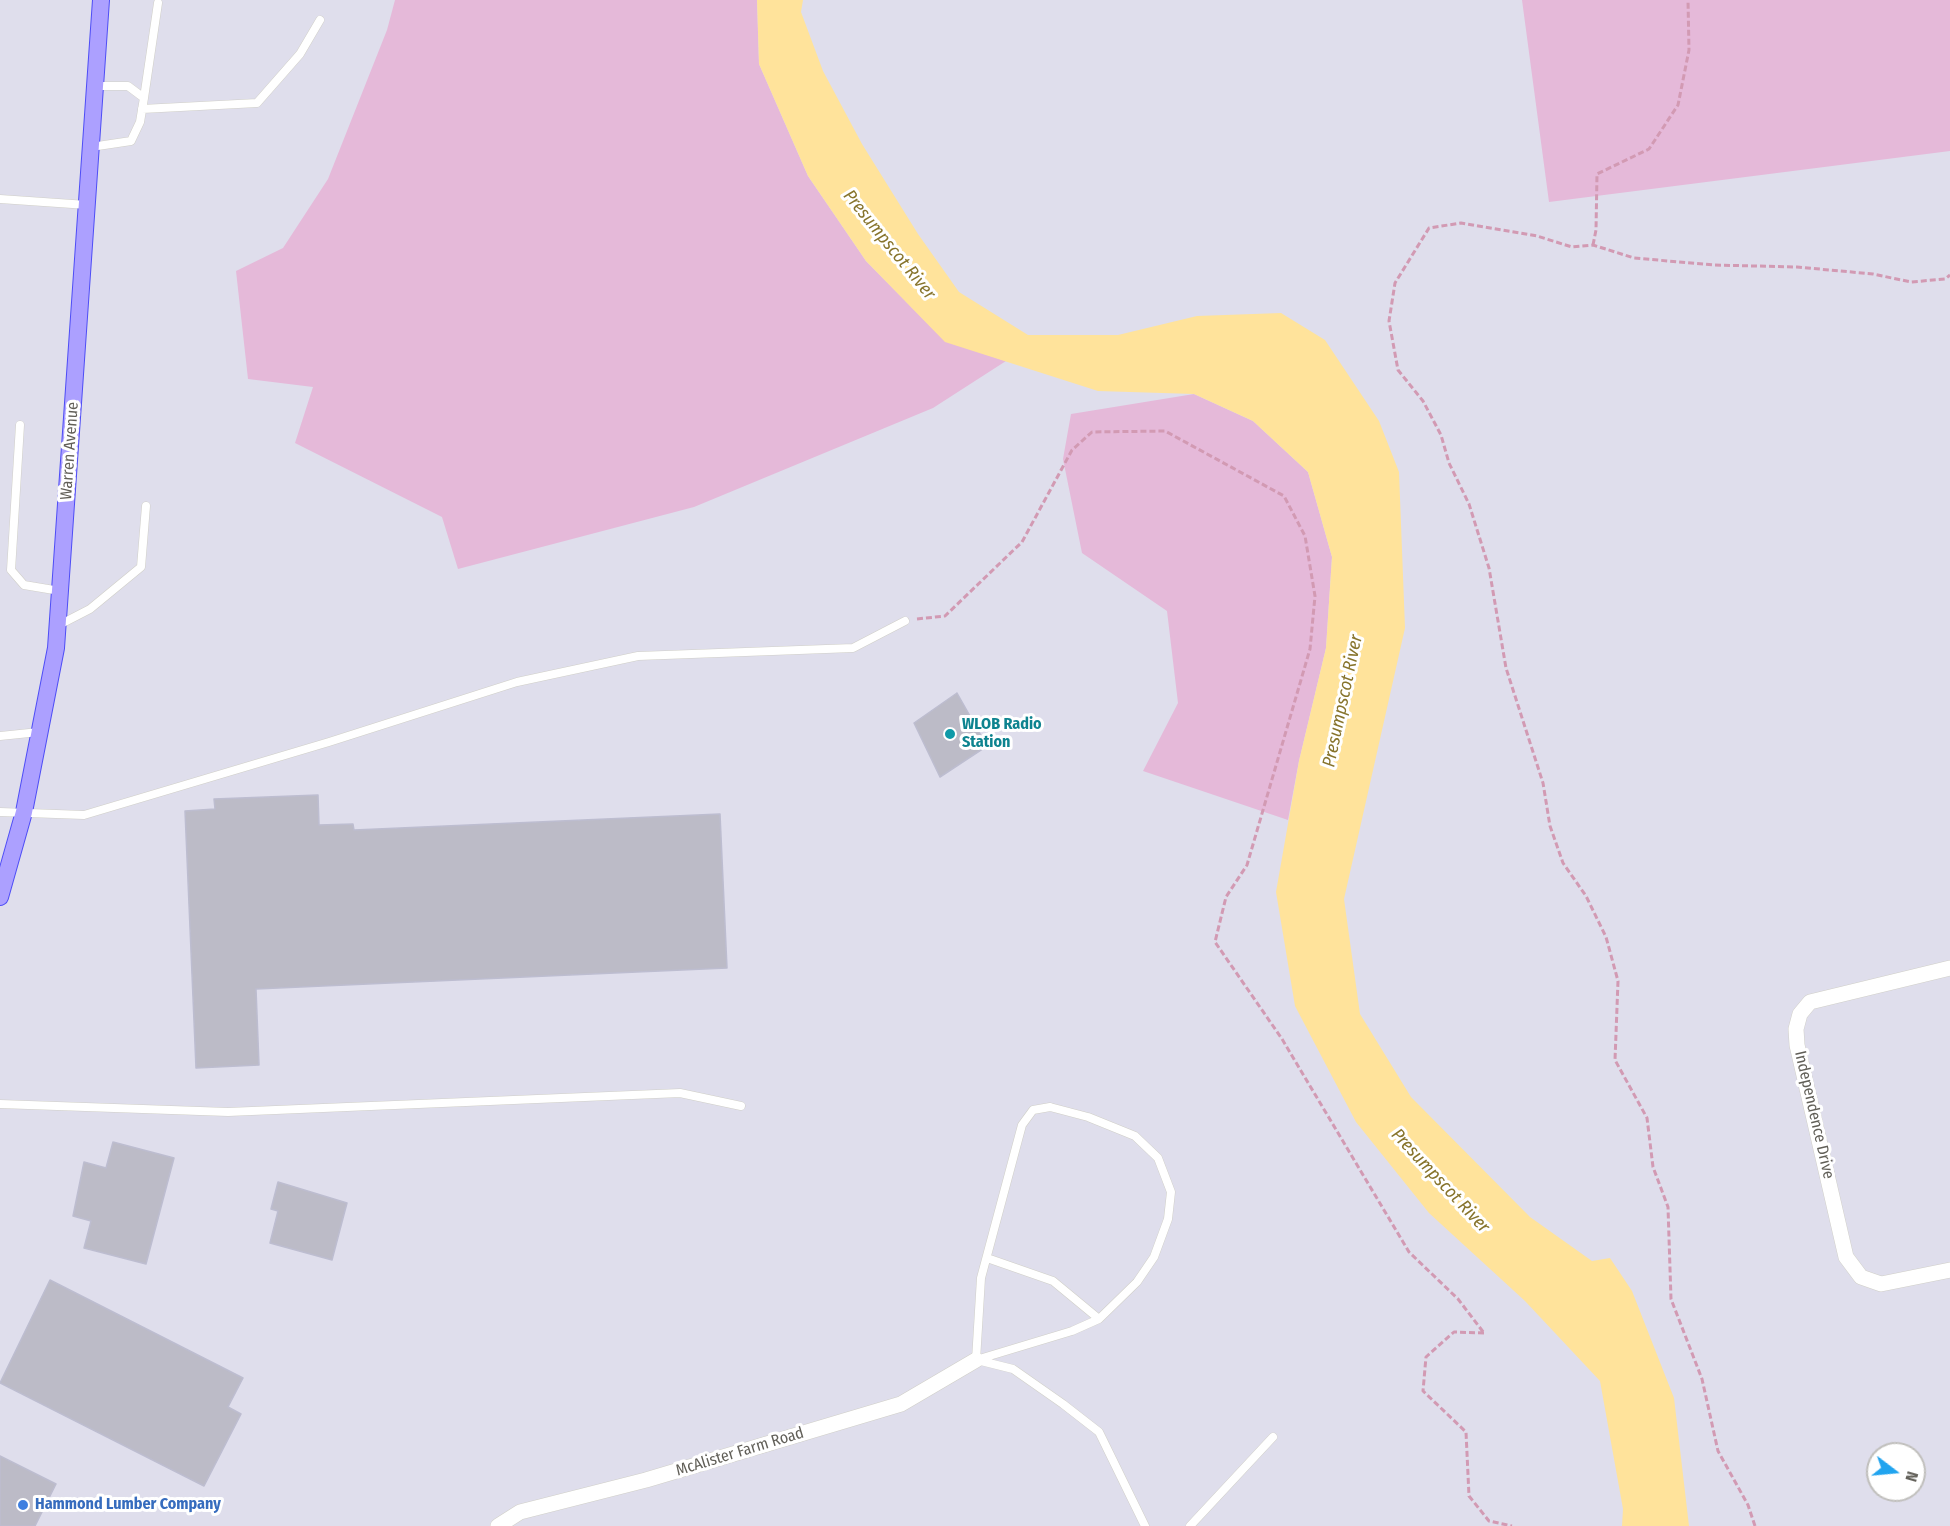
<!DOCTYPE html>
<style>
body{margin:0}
#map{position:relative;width:1950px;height:1526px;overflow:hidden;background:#dfdeec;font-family:"Fira Sans Condensed",sans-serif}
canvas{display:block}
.north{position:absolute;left:1866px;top:1442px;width:60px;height:60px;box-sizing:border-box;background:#fff;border:2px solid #c0bfbc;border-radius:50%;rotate:106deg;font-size:16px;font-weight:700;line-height:24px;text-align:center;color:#615f58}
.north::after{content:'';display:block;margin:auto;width:21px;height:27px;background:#21a4ef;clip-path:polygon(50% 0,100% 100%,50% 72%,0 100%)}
</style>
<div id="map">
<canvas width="1950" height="1526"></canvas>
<div class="north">N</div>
</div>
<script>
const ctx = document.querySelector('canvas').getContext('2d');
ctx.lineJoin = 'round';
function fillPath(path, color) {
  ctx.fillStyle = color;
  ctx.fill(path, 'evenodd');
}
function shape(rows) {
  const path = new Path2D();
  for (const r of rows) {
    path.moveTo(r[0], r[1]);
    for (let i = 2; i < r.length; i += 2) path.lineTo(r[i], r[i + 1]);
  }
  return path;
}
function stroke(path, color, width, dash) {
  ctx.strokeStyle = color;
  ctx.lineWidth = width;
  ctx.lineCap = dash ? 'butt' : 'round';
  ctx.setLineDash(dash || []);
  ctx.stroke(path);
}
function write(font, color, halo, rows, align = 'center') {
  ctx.font = font + ' "Fira Sans Condensed",sans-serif';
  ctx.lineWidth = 6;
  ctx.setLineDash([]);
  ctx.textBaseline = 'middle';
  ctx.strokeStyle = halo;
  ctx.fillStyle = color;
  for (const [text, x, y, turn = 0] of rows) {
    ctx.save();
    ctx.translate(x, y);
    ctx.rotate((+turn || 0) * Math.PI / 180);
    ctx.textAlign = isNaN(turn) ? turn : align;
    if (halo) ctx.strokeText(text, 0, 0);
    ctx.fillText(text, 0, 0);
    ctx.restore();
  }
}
const green = shape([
 [395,0,757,0,759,64,808,176,866,261,945,341,1006,361,933,408,694,507,458,569,442,517,295,443,313,387,248,379,236,271,283,248,328,179,387,30],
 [1522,0,1950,0,1950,151,1549,202],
 [1194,394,1253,421,1308,472,1332,557,1326,648,1299,761,1288,820,1143,771,1178,703,1167,611,1082,553,1063,459,1071,414]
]);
const water = shape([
 [757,0,803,0,801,12,823,71,862,144,918,234,959,292,1028,335,1118,335,1197,316,1281,313,1325,340,1379,421,1399,472,1405,628,1344,899,1360,1014,1411,1097,1530,1217,1592,1261,1610,1258,1632,1291,1674,1398,1689,1526,1622,1526,1623,1509,1600,1381,1525,1301,1429,1213,1356,1122,1295,1006,1276,892,1299,761,1326,648,1332,557,1308,472,1253,421,1194,394,1098,391,945,342,866,261,808,176,759,64]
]);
const building = shape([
 [957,693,987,746,940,777,914,723,957,693],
 [318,795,319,825,353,824,354,830,720,814,727,968,256,989,259,1065,196,1068,185,811,215,809,214,799,318,795],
 [113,1142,174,1158,146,1264,84,1248,91,1221,73,1216,84,1162,106,1168,113,1142],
 [278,1182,347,1203,332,1260,270,1243,278,1211,271,1209,278,1182],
 [50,1280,243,1378,228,1407,241,1414,204,1486,0,1383,50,1280],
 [0,1456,56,1484,35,1526,0,1526,0,1456]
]);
const path = shape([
 [1593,245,1596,230,1597,174,1649,149,1678,105,1689,50,1688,0],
 [917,619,945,616,1022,542,1072,450,1092,432,1165,431,1284,496,1305,536,1315,596,1310,649,1247,865,1226,897,1215,942,1282,1039,1409,1252,1458,1299,1484,1333],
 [1484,1333,1454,1332,1426,1357,1423,1391,1466,1432,1469,1496,1489,1521,1512,1526],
 [1755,1526,1748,1505,1718,1451,1702,1379,1671,1299,1668,1207,1653,1167,1647,1118,1615,1060,1618,981,1606,937,1586,896,1563,863,1550,826,1543,783,1506,668,1489,568,1469,504,1449,463,1441,435,1423,401,1398,370,1389,321,1395,283,1429,228,1461,223,1537,236,1572,247,1593,245,1634,258,1714,265,1797,267,1873,274,1911,282,1945,279,1950,275]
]);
const service = shape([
 [144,98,158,3],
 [142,109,257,103,300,54,320,20],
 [91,147,131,141,140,122,144,98,128,86,95,86],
 [0,199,87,205],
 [20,425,11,570,24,585,60,591],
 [59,625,90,609,141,567,146,506],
 [0,736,39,732],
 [0,812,84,815,329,742,517,682,638,656,853,648,905,621],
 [0,1104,228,1112,680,1093,741,1106],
 [1050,1107,1088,1117,1135,1136,1158,1158,1171,1192,1168,1219,1154,1257,1137,1282,1099,1319,1072,1331,976,1360,981,1278,1022,1125,1033,1110,1050,1107],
 [987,1258,1053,1281,1099,1319],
 [977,1360,1013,1369,1063,1404,1099,1432,1145,1526],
 [1190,1526,1273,1437]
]);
const minor = shape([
 [1950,968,1810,1002,1800,1014,1796,1029,1797,1045,1846,1257,1861,1277,1881,1284,1950,1270],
 [498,1526,520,1512,646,1480,901,1404,976,1360]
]);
const primary = shape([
 [0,897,24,812,56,648,101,0]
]);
const markers = [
 [950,734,6,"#0f9aa8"],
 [23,1505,6,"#3f7fe0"]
];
const streetNames = [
 ["Warren Avenue",70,451,-86],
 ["Independence Drive",1814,1115,77],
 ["McAlister Farm Road",740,1452,-17]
];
const cultureNames = [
 ["WLOB Radio",962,725],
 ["Station",962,743]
];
const shopNames = [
 ["Hammond Lumber Company",35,1505]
];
const waterNames = [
 ["Presumpscot River",889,245,51],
 ["Presumpscot River",1343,701,-78],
 ["Presumpscot River",1440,1181,47]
];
fillPath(green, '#e5b9d9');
fillPath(water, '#ffe39b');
fillPath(building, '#bcbbc7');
stroke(building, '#bdbdd0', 1.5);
stroke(service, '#d0cfc8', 9);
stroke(minor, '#d0cfc8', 16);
stroke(primary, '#4e4df6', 18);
stroke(path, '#d29ab3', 3, [6, 3]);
stroke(service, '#fff', 8);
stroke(minor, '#fff', 15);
stroke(primary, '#aca0ff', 16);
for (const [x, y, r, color] of markers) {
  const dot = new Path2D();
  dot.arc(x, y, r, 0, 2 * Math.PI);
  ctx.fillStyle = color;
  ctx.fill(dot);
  stroke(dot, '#fff', 2);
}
write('16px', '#615f58', '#fff', streetNames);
write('bold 16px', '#0d838f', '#fff', cultureNames, 'left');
write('bold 16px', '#366cbe', '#fff', shopNames, 'left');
write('italic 18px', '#87742c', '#fff', waterNames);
</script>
